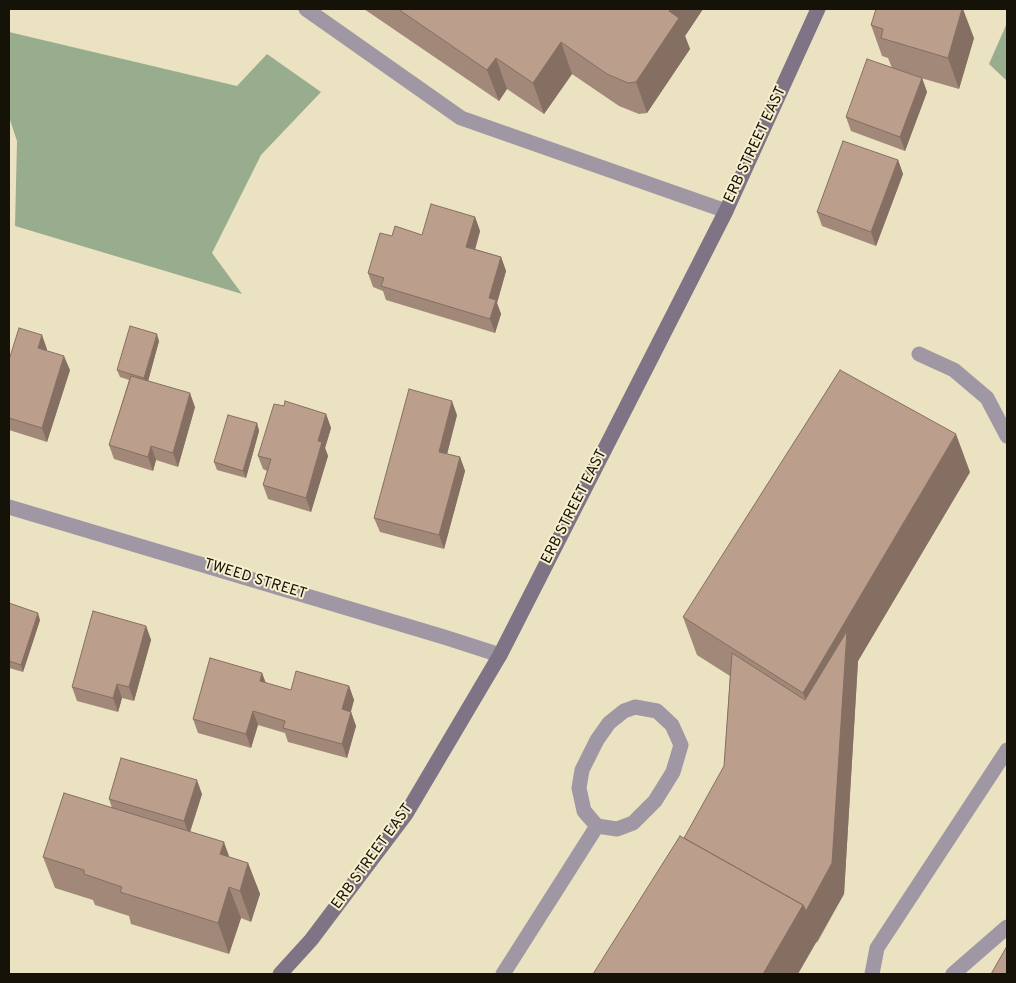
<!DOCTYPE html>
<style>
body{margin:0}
#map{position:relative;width:1016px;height:983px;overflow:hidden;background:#ebe2c2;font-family:Overpass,sans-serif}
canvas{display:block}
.frame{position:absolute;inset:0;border:10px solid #151207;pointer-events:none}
</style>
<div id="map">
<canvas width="1016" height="983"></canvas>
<div class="frame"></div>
</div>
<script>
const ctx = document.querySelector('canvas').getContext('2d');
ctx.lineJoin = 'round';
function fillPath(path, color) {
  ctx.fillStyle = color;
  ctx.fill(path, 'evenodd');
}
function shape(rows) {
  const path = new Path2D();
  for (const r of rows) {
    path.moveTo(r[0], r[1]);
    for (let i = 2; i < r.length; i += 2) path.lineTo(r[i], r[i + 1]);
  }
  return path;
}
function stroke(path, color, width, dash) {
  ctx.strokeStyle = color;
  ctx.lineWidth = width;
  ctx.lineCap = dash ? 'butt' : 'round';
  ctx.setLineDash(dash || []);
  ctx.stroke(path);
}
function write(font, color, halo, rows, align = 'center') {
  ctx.font = font + ' Overpass,sans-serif';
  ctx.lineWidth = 4;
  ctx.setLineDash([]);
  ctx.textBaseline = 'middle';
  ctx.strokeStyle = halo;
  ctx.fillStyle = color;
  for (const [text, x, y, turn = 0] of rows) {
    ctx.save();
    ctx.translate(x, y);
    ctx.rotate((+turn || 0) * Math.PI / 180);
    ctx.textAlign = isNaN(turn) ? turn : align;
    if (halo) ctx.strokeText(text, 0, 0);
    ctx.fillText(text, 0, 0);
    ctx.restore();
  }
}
const forest = shape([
 [1007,23,1007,81,989,64],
 [9,32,237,86,267,54,321,92,261,155,212,253,242,294,15,226,17,141,9,117]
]);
const lane = shape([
 [306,9,461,118,726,211],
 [919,354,954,370,987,398,1007,436],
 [635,707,657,711,672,725,681,745,673,772,655,801,633,823,617,829,597,826,584,811,579,788,582,770,597,740,609,723,624,711,635,707],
 [503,974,597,826],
 [872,974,877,948,1007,750],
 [953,974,1007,927]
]);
const street = shape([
 [9,507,444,637,500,655]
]);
const secondary = shape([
 [280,974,311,940,406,814,500,655,726,211,818,9]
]);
const wall = shape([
 [364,9,703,9,685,36,690,49,647,113,639,114,619,106,572,74,544,114,507,89,499,101],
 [871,25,974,38,959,89,914,76,922,78,927,92,905,151,851,131,846,117,892,68,888,58,882,56],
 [898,160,903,174,876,246,822,226,817,212],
 [475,217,480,231,475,249,501,257,506,271,497,303,501,314,495,333,386,300,383,291,373,287,368,273,392,236,422,235],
 [159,341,148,381,195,407,178,467,156,460,153,471,114,459,109,445,129,380,120,377,117,370],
 [47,349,47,351,70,370,47,442,9,430,9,360],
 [284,406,326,414,331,428,325,448,328,456,311,512,268,499,263,485,267,471,263,469,258,456],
 [457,415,447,454,460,457,465,471,444,549,380,532,374,518],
 [257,423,259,431,246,478,217,470,214,462],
 [970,472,858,661,844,894,817,943,724,766,730,676,697,655,683,617],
 [9,603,40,620,23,672,9,668],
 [146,626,151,640,134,701,122,698,118,712,77,701,72,687],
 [262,673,266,683,291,690,349,686,354,700,351,712,356,726,347,758,288,742,285,733,258,725,251,748,198,733,193,719],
 [202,794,190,832,229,857,248,863,260,894,251,922,241,918,229,954,131,924,129,916,95,905,93,900,55,888,43,857,112,808,109,799]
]);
const shadedWall = shape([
 [671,9,703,9,685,36,690,49,647,113,636,82],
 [962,9,963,9,974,38,959,89,948,58],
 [561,42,572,74,544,114,533,83],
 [496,58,507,89,499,101,487,70],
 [922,78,927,92,905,151,900,137],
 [898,160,903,174,876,246,871,232],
 [475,217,480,231,472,261,466,247],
 [501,257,506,271,497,303,501,314,495,333,490,319,489,298],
 [157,334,159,341,147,385,144,378],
 [42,335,47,349,43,362,38,348],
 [64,356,70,370,47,442,42,428],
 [190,393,195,407,178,467,173,453],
 [452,401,457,415,444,466,439,452],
 [326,414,331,428,325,448,328,456,311,512,306,498,318,441],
 [257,423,259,431,246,478,243,471],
 [956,434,970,472,858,661,844,894,798,974,763,974,817,731,803,693],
 [151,446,156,460,153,471,148,457],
 [460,457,465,471,444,549,439,535],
 [38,613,40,620,23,672,21,665],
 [146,626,151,640,134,701,129,687],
 [262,673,267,687,260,681],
 [117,684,122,698,118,712,113,698],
 [349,686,354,700,347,723,342,709],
 [253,711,258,725,251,748,246,734],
 [351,712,356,726,347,758,342,744],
 [197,780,202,794,189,835,184,821],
 [224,842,235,873,220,854],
 [248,863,260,894,251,922,240,891],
 [229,887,241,918,229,954,218,923]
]);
const building = shape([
 [398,9,671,9,669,11,679,18,636,82,628,83,607,74,561,42,533,83,496,58,487,70,398,9],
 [876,9,962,9,948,58,881,38,883,29,871,25,876,9],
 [867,59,922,78,900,137,846,117,867,59],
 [843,141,898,160,871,232,817,212,843,141],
 [431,204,475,217,466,247,501,257,489,298,496,300,490,319,381,286,384,278,368,273,380,233,392,236,395,226,422,235,431,204],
 [130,326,157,334,144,378,117,370,130,326],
 [19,328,42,335,38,348,64,356,42,428,9,418,9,360,19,328],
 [840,370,956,434,803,693,683,617,840,370],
 [131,376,190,393,173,453,151,446,148,457,109,445,131,376],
 [409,389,452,401,439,452,460,457,439,535,374,518,409,389],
 [285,401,326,414,318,441,322,442,306,498,263,485,271,459,258,456,274,404,284,406,285,401],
 [228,415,257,423,243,471,214,462,228,415],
 [9,603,38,613,21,665,9,661,9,603],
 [93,611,146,626,129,687,117,684,113,698,72,687,93,611],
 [847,631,832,863,806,911,803,905,684,838,724,766,732,653,805,700,847,631],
 [210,658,262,673,260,681,291,690,296,671,349,686,342,709,351,712,342,744,283,728,285,721,253,711,246,734,193,719,210,658],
 [121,758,197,780,184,821,109,799,121,758],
 [64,793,224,842,220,854,248,863,240,891,229,887,218,923,120,892,122,887,84,874,84,870,43,857,64,793],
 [680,836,803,905,763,974,593,974,680,836],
 [1007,946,1007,974,991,974,1007,946]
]);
const streetNames = [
 ["ERB STREET EAST",756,145,-65],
 ["ERB STREET EAST",575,507,-63],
 ["TWEED STREET",255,580,17],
 ["ERB STREET EAST",373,857,-54]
];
fillPath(forest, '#97ad8e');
stroke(lane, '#9f97a3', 15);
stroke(street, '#9f97a3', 15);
stroke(secondary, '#7f7485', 15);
fillPath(wall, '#a28878');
fillPath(shadedWall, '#846f62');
fillPath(building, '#bc9e8c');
stroke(building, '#846f62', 1);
write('15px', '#151207', '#f8efce', streetNames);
</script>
